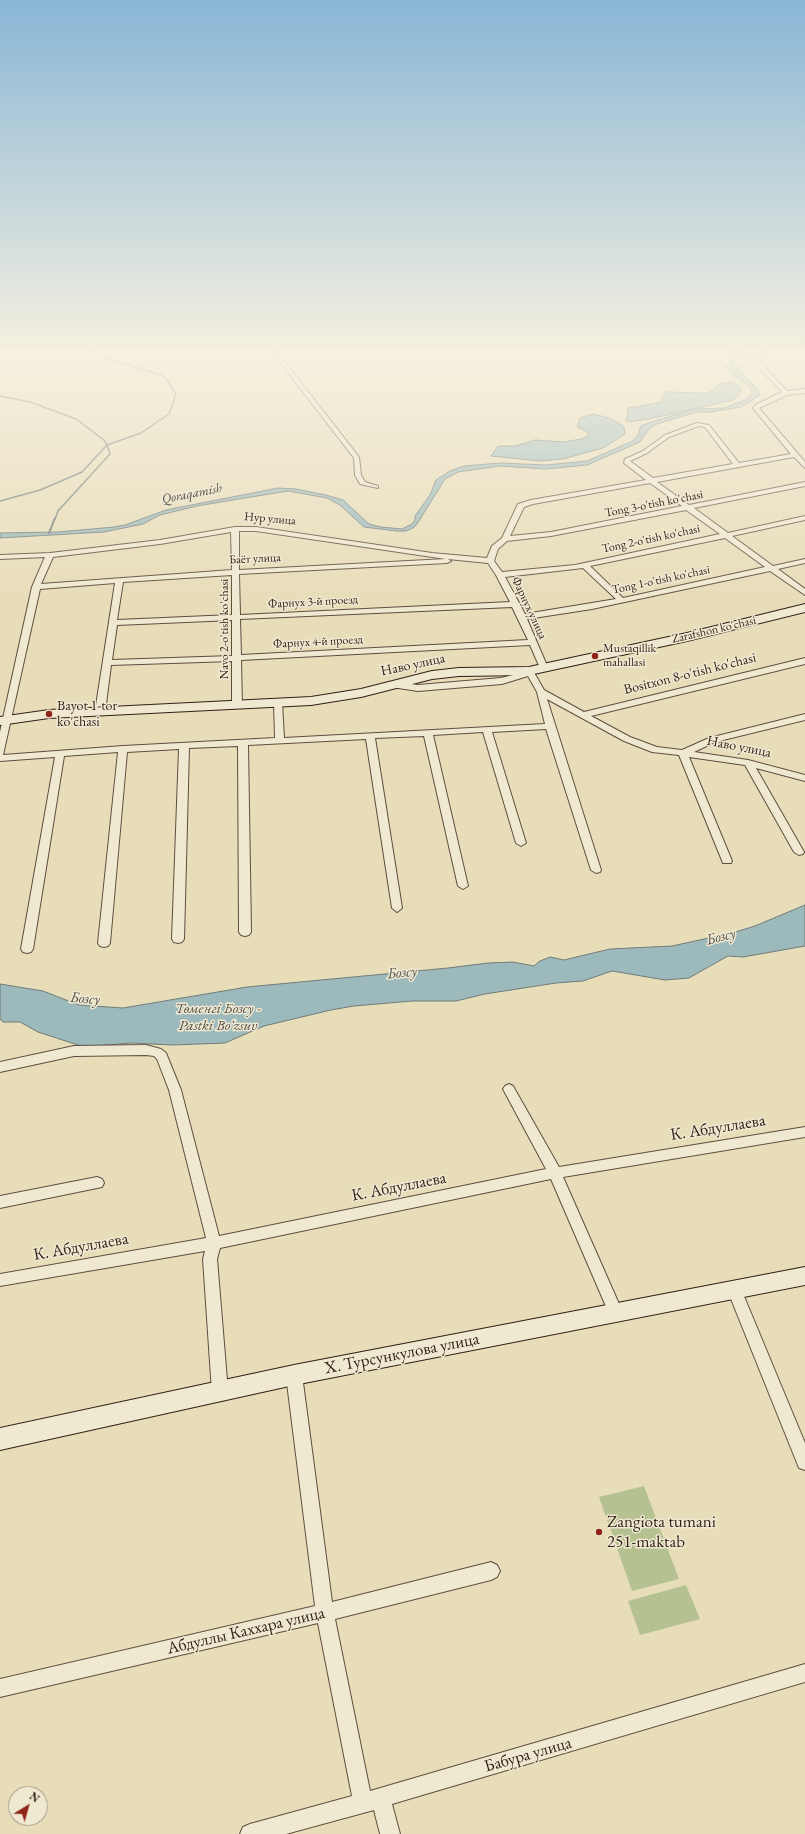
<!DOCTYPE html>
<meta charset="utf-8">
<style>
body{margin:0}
#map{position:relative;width:805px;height:1834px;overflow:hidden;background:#e8ddb9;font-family:"EB Garamond",serif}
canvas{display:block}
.north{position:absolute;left:8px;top:1786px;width:40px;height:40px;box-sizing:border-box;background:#f0e9d2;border:1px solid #a39887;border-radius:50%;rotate:37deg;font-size:11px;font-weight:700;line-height:16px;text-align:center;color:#301f16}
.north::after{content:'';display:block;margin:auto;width:14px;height:18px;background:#8f2418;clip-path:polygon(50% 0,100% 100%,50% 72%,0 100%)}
</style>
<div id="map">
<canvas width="805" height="1834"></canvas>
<div class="north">N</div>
</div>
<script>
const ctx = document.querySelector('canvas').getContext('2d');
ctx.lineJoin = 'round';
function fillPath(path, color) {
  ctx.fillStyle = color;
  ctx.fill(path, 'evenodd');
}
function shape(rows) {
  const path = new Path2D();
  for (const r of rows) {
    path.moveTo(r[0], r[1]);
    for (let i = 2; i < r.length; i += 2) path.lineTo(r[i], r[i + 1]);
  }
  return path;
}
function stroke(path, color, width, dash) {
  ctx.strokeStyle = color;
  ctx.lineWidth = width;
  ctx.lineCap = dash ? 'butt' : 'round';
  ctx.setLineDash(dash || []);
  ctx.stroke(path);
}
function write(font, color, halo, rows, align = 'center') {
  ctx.font = font + ' "EB Garamond",serif';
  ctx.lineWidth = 3;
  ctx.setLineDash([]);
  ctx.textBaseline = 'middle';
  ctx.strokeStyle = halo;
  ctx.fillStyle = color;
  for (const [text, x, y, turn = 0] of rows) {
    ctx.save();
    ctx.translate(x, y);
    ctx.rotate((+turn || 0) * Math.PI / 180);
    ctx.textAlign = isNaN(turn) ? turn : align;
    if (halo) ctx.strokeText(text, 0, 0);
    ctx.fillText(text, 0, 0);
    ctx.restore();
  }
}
const green = shape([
 [644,1486,679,1579,632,1591,599,1497],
 [686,1585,700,1619,640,1635,628,1601]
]);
const water = shape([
 [726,348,731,348,734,362,745,377,758,390,760,395,741,407,710,412,696,412,654,425,649,429,640,442,587,465,546,469,500,466,458,472,445,479,417,524,413,528,406,531,396,531,364,527,340,505,327,498,288,491,197,506,160,515,143,524,104,532,0,538,0,533,58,532,114,527,125,525,166,510,278,488,296,489,326,495,343,500,369,524,381,527,402,529,412,524,415,520,415,516,430,495,436,480,450,471,464,466,476,465,501,463,546,465,587,461,633,441,638,435,641,426,654,421,696,409,724,408,745,400,752,395,751,387,734,376,726,348],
 [730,382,733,382,741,388,739,395,733,400,649,419,628,422,626,419,628,416,627,410,629,408,657,403,661,401,665,392,705,393,710,392,720,384,730,382],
 [593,414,609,418,619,423,624,427,625,434,603,448,563,459,540,461,491,456,498,446,516,446,535,440,563,442,582,439,589,435,589,433,577,427,580,418,593,414],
 [805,905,805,946,743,957,728,956,689,978,665,980,612,971,583,981,556,983,485,994,456,1001,412,1001,354,1006,331,1010,264,1026,225,1043,173,1045,131,1043,84,1047,38,1032,20,1022,3,1022,0,1019,0,984,43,991,79,1005,123,1008,247,987,448,968,488,963,513,962,534,966,540,961,550,957,564,960,610,949,672,946,732,933,755,926,805,905]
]);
const streamFar1 = shape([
 [706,348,708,350],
 [724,364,735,374],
 [0,396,30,402,76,419,104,440,107,445,110,454,58,511,55,519],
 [0,501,40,490,82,472,107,445,141,433,169,414,176,394,164,376,110,359,82,348]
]);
const stream = shape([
 [49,533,55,518]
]);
const street = shape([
 [269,348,274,348,359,457,361,475,365,482,378,486,378,488,360,484,355,475,354,458,269,348],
 [732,348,738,348,741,354,751,356,764,355,760,348,765,348,771,356,770,357,757,359,787,391,805,389,805,393,787,395,759,408,805,462,805,468,794,457,657,482,689,505,805,482,805,486,694,508,728,533,805,516,805,520,732,536,773,566,805,559,805,563,778,569,805,589,805,595,770,571,592,609,527,619,548,668,544,671,540,668,530,645,241,660,242,705,237,708,232,705,232,661,111,665,105,712,100,715,95,712,115,583,40,589,3,755,123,746,275,738,274,703,278,700,282,703,284,738,545,724,537,692,528,676,502,684,418,691,398,688,394,685,398,682,418,685,501,678,525,672,526,669,529,668,532,669,544,690,584,712,805,658,805,664,591,716,630,737,657,747,682,750,709,738,805,714,805,720,715,742,694,752,748,760,805,775,805,781,756,768,804,852,803,854,799,855,794,852,745,765,689,757,732,861,731,863,723,863,679,755,652,752,624,741,547,699,601,870,600,872,596,873,591,870,546,729,492,732,526,843,521,846,516,843,483,732,433,735,468,886,463,889,458,886,424,736,375,738,402,908,397,912,392,908,366,739,248,745,251,932,249,935,245,936,241,935,239,932,238,746,189,748,184,939,182,942,178,943,174,942,172,939,179,749,127,752,110,943,108,946,104,947,100,946,98,943,118,752,64,756,33,949,31,952,27,953,23,952,21,949,55,757,0,761,0,732,32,587,45,557,0,559,0,555,50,553,160,540,235,527,256,527,432,553,487,558,492,546,502,538,518,504,531,500,646,480,624,463,625,459,643,451,665,435,697,423,709,425,739,463,791,454,753,408,755,405,782,392,752,360,737,356,732,348],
 [699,426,705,427,733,464,653,478,630,461,647,453,669,437,699,426],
 [650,483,682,506,551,532,510,536,524,507,533,504,650,483],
 [686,510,720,534,575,565,502,572,494,561,498,549,507,541,551,536,686,510],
 [239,531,256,531,446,559,239,570,239,531],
 [231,532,232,570,41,584,53,557,160,544,231,532],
 [725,538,765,567,623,598,590,566,725,538],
 [448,559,488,563,496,575,510,602,240,615,239,574,447,563,451,561,448,559],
 [583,568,616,599,525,614,505,577,583,568],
 [232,575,232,615,117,620,123,582,232,575],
 [512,607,528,640,241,655,240,619,512,607],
 [232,620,232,656,112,660,117,625,232,620],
 [146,1045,161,1049,166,1053,181,1090,219,1236,546,1169,503,1089,505,1086,509,1084,513,1086,559,1167,805,1127,805,1137,563,1177,623,1313,621,1318,616,1320,611,1318,551,1179,220,1248,217,1259,228,1392,225,1397,220,1399,215,1397,212,1392,203,1259,205,1251,0,1286,0,1274,206,1238,169,1090,157,1059,154,1056,146,1055,74,1056,0,1072,0,1062,74,1046,146,1045],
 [97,1177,102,1179,104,1183,102,1187,0,1208,0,1196,97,1177],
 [734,1283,739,1284,741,1289,805,1443,805,1470,799,1468,727,1289,729,1284,734,1283],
 [294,1368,299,1370,302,1375,332,1602,491,1562,497,1565,500,1571,497,1577,491,1580,335,1619,370,1791,805,1664,805,1682,392,1804,400,1834,380,1834,374,1810,286,1834,240,1834,243,1827,250,1824,352,1796,318,1623,0,1697,0,1679,315,1606,286,1375,289,1370,294,1368]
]);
const secondary = shape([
 [805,604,805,612,687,641,529,675,459,676,432,679,361,697,311,705,49,718,0,725,0,717,49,710,311,697,361,689,432,671,459,668,529,667,687,633,805,604],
 [805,1267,805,1285,294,1385,0,1450,0,1428,294,1365,805,1267]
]);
const markers = [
 [595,656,4,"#8f2418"],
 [49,714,4,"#8f2418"],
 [599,1532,4,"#8f2418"]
];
const farStreetnames = [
 ["Tong 3-o'tish ko'chasi",654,504,-11],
 ["Нур улица",270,519,5],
 ["Tong 2-o'tish ko'chasi",651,539,-12],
 ["Баёт улица",255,559,-3],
 ["Tong 1-o'tish ko'chasi",661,580,-12],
 ["Фарнух 3-й проезд",313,602,-3],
 ["Фарнух улица",529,608,65],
 ["Navo 2-o'tish ko'chasi",225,629,-90],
 ["Zarafshon ko'chasi",714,630,-13],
 ["Фарнух 4-й проезд",318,642,-3]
];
const farPoinames = [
 ["Mustaqillik",603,649],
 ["mahallasi",603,663]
];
const farWaternames = [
 ["Qoraqamish",192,494,-11]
];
const streetNames = [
 ["Наво улица",413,665,-12],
 ["Bositxon 8-o'tish ko'chasi",690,674,-14],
 ["Наво улица",739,747,11]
];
const poiNames = [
 ["Bayot 1-tor",57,706],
 ["ko'chasi",57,722]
];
const waterNames = [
 ["Бозсу",721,937,-15],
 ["Бозсу",402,973,-6],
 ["Бозсу",85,999,5],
 ["Төменгі Бозсу -",218,1009],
 ["Pastki Boʻzsuv",218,1026]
];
const nearStreetnames = [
 ["К. Абдуллаева",718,1128,-9],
 ["К. Абдуллаева",399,1187,-11],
 ["К. Абдуллаева",81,1247,-10],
 ["Х. Турсункулова улица",402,1354,-11],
 ["Абдуллы Каххара улица",246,1631,-13],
 ["Бабура улица",528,1755,-16]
];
const nearPoinames = [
 ["Zangiota tumani",607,1522],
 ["251-maktab",607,1542]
];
fillPath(green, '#b5c190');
fillPath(water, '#9cb9bb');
stroke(water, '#717b79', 1);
stroke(streamFar1, '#717b79', 1.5);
stroke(stream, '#717b79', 2);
stroke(street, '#5e4e3f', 2);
stroke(secondary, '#301f16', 2);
fillPath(street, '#f0e9d2');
fillPath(secondary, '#f0e9d2');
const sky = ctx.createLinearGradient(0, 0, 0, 605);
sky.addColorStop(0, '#89b6d6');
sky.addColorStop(0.58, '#f5f0e0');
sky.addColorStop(1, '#f5f0e000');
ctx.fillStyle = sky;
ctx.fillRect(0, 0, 805, 605);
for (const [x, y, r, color] of markers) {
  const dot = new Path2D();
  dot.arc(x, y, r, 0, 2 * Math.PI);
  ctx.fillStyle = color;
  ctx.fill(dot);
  stroke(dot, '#f0e9d2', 1.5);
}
write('12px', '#301f16', '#f0e9d2', farStreetnames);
write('12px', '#301f16', '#f0e9d2', farPoinames, 'left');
write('italic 13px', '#504d48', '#f0e9d2', farWaternames);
write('14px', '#301f16', '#f0e9d2', streetNames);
write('14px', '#301f16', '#f0e9d2', poiNames, 'left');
write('italic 15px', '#504d48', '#f0e9d2', waterNames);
write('17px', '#301f16', '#f0e9d2', nearStreetnames);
write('17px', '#301f16', '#f0e9d2', nearPoinames, 'left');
</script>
